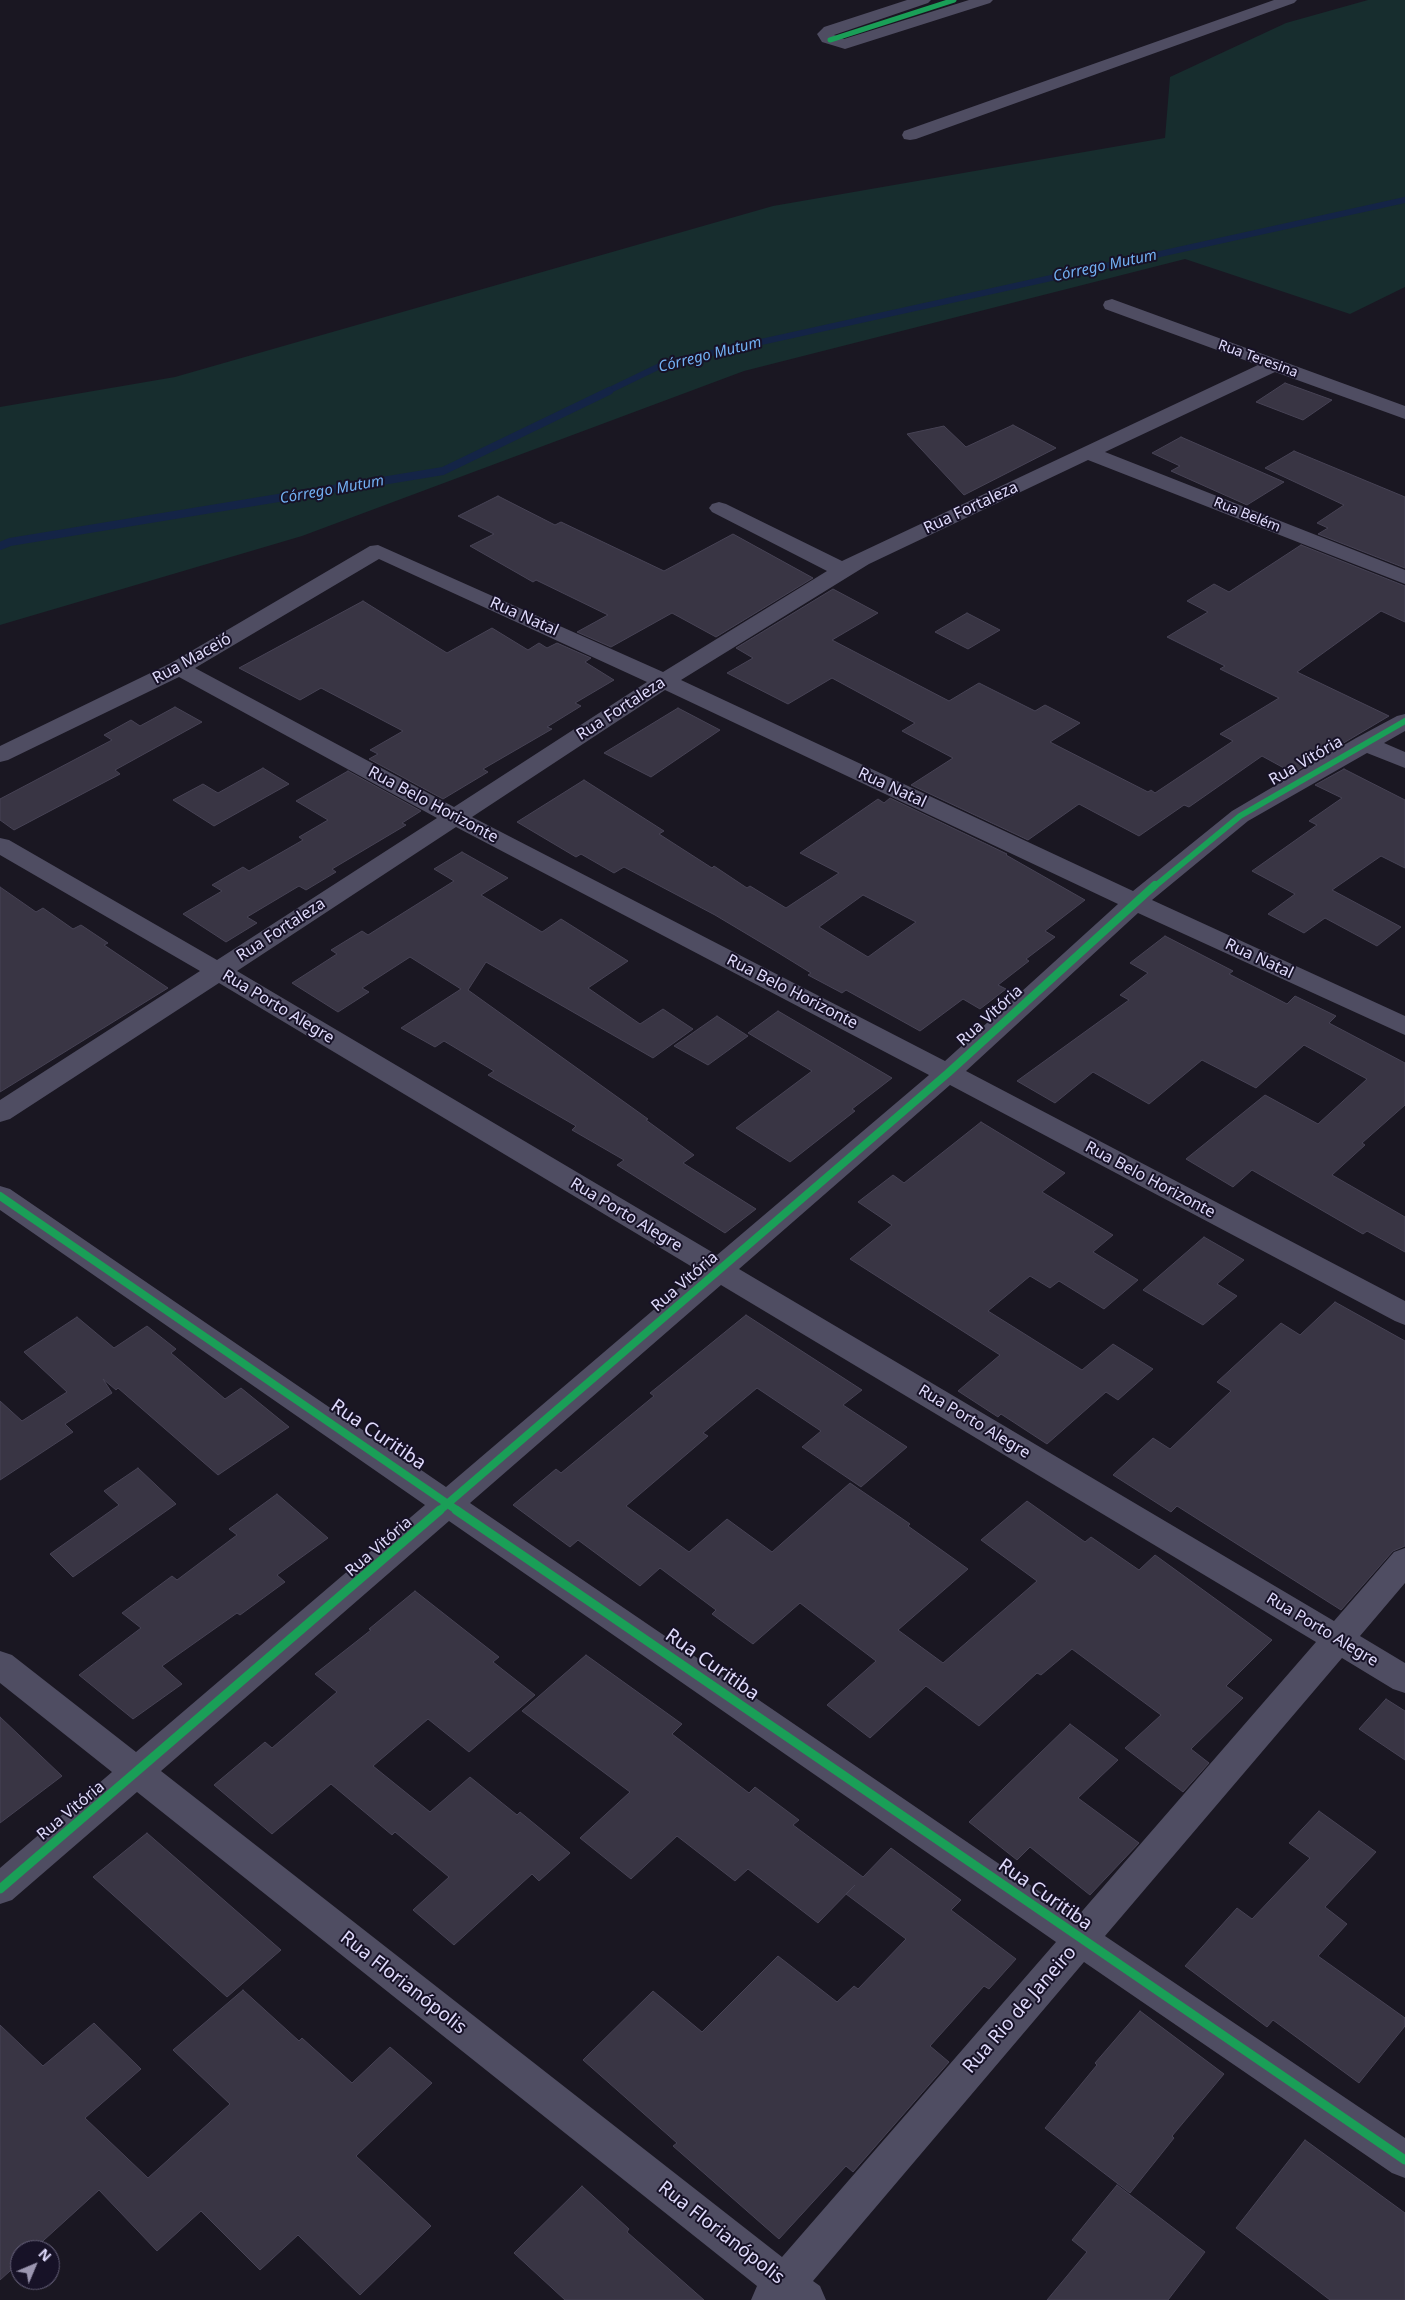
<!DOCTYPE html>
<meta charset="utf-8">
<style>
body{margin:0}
#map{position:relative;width:1405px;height:2300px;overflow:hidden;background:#1a1722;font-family:"Noto Sans",sans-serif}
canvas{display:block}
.north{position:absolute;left:10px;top:2240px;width:50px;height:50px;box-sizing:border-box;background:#171227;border:1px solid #67627c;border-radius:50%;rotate:45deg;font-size:14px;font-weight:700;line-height:20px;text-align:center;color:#e0dbfc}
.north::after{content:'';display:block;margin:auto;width:18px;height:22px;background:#9b96b0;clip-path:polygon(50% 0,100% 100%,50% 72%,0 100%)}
</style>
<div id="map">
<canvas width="1405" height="2300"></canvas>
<div class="north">N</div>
</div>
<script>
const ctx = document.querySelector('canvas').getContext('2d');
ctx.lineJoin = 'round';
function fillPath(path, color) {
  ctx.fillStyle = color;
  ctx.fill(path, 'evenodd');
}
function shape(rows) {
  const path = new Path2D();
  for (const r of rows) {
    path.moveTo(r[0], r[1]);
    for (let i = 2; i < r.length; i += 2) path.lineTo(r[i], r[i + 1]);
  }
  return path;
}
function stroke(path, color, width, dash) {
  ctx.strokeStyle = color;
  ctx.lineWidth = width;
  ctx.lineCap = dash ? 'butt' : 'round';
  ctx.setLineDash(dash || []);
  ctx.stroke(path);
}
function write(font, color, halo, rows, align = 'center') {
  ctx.font = font + ' "Noto Sans",sans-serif';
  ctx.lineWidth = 4;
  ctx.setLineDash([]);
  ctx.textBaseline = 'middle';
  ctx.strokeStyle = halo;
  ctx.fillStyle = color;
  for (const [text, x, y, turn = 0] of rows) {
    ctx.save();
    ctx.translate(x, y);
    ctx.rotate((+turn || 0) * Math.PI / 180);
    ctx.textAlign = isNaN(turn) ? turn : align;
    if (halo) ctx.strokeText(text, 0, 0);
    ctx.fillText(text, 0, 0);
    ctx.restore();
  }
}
const green = shape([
 [1368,0,1405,0,1405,287,1350,314,1185,259,744,371,302,536,0,625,0,407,175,377,773,206,1165,138,1170,77,1286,23]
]);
const streamFar1 = shape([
 [606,392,666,363,1405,200]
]);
const stream = shape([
 [0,546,10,542,443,471,609,391]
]);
const building = shape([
 [1285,383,1332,400,1303,420,1256,402,1285,383],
 [1013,425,1056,448,964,495,907,434,944,426,966,447,1013,425],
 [1181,437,1284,482,1247,505,1171,471,1180,466,1152,453,1181,437],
 [1294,451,1405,497,1405,568,1318,534,1328,528,1317,523,1344,505,1265,468,1294,451],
 [498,496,555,525,561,522,664,571,733,534,813,578,716,637,672,613,611,647,577,632,608,615,536,580,533,582,470,546,494,534,458,516,498,496],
 [1301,545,1405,586,1405,622,1381,611,1297,672,1389,716,1293,773,1262,756,1189,807,1184,805,1139,836,1079,804,1028,840,911,785,953,758,902,731,915,723,832,678,788,704,727,673,753,658,736,648,833,589,878,613,832,640,949,701,979,683,1035,711,1045,705,1080,723,1050,742,1148,792,1151,790,1155,793,1233,741,1220,734,1279,698,1220,669,1225,666,1167,637,1208,612,1187,601,1214,584,1229,592,1301,545],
 [363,601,447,653,492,628,528,650,539,643,547,648,557,643,591,658,585,662,614,680,575,703,581,706,547,727,552,729,483,769,488,772,443,799,369,759,378,754,370,750,403,731,321,688,300,700,239,668,363,601],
 [967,613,1000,630,968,649,935,632,967,613],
 [175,707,202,722,115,770,120,774,14,830,0,820,0,799,112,740,104,735,131,720,140,726,175,707],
 [678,708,720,730,651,777,604,753,678,708],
 [263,768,289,784,214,826,173,800,203,784,218,793,263,768],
 [1344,769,1405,800,1405,868,1381,856,1332,890,1401,927,1377,946,1325,918,1304,933,1268,914,1295,894,1252,871,1317,825,1309,821,1342,798,1315,785,1344,769],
 [348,771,421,811,402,823,406,825,332,869,336,872,306,890,299,886,247,917,257,923,226,942,183,914,222,891,212,885,243,867,249,871,303,840,299,837,328,820,296,801,348,771],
 [584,780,664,831,659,834,712,868,714,866,747,888,750,886,786,908,839,873,800,853,878,799,884,803,890,798,1007,854,1006,855,1085,900,1045,931,1055,937,1026,959,1029,961,998,985,1006,989,980,1009,963,999,920,1031,846,990,842,993,808,975,811,973,777,952,715,915,624,867,614,873,581,854,576,857,517,822,584,780],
 [863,895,916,922,868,957,819,927,863,895],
 [462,852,508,878,481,895,542,932,561,919,628,961,588,988,640,1024,663,1009,693,1029,653,1058,486,962,468,990,648,1119,646,1120,694,1155,683,1163,756,1209,725,1233,617,1165,624,1160,572,1130,576,1126,488,1075,494,1071,444,1041,435,1047,401,1028,461,989,410,957,362,988,369,992,338,1012,292,983,337,954,331,950,362,931,368,935,454,881,434,869,462,852],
 [0,887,36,912,43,908,73,929,81,925,108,943,104,945,168,988,0,1092,0,887],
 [1165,936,1233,971,1229,974,1287,1004,1295,996,1336,1016,1329,1023,1405,1063,1405,1105,1362,1143,1365,1145,1332,1175,1405,1217,1405,1252,1367,1231,1363,1234,1252,1170,1233,1187,1186,1159,1265,1095,1318,1124,1367,1079,1304,1045,1256,1088,1202,1060,1149,1104,1093,1072,1055,1103,1017,1081,1129,1000,1120,995,1148,973,1130,963,1165,936],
 [778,1011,892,1078,852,1109,855,1111,790,1162,736,1128,812,1071,748,1033,778,1011],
 [717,1016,748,1036,708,1065,674,1046,717,1016],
 [981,1122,1065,1173,1042,1192,1113,1235,1093,1252,1138,1280,1104,1309,1059,1281,1050,1288,1030,1276,988,1311,1082,1370,1113,1344,1153,1369,1118,1400,1106,1392,1047,1444,1001,1414,998,1417,958,1391,1000,1355,850,1259,892,1225,858,1202,893,1175,904,1183,981,1122],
 [1204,1237,1244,1260,1217,1284,1237,1296,1203,1325,1143,1290,1204,1237],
 [1335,1302,1405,1341,1405,1546,1393,1551,1341,1610,1177,1506,1171,1512,1113,1475,1153,1438,1170,1449,1231,1391,1217,1382,1281,1323,1300,1335,1335,1302],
 [746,1315,862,1390,843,1405,907,1447,861,1487,802,1447,821,1431,757,1388,703,1433,708,1436,626,1506,689,1552,727,1519,772,1552,850,1483,910,1524,908,1526,968,1569,898,1630,943,1663,1037,1581,981,1540,1027,1501,1085,1542,1091,1537,1139,1570,1155,1555,1272,1640,1226,1686,1243,1698,1191,1749,1209,1763,1183,1792,1125,1748,1161,1715,1072,1649,1041,1675,1037,1673,979,1726,926,1686,870,1738,827,1705,876,1661,800,1603,753,1644,712,1614,716,1610,660,1568,640,1586,578,1540,570,1547,513,1505,556,1469,561,1473,654,1396,650,1393,746,1315],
 [77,1317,114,1348,147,1326,176,1349,171,1353,225,1399,241,1388,289,1427,218,1475,118,1388,116,1390,103,1379,112,1393,65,1424,73,1432,0,1480,0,1401,22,1421,67,1392,24,1352,77,1317],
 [138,1468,176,1504,73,1577,50,1554,119,1505,104,1491,138,1468],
 [277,1494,328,1538,277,1575,285,1582,240,1615,237,1613,162,1666,182,1684,133,1719,79,1675,141,1628,122,1613,172,1576,177,1580,237,1535,229,1529,277,1494],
 [415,1591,499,1657,493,1662,535,1695,469,1752,428,1719,373,1766,430,1812,470,1777,517,1815,520,1812,570,1853,539,1881,532,1874,454,1945,413,1910,449,1877,395,1832,392,1835,331,1784,272,1834,214,1785,265,1742,272,1748,337,1692,315,1674,371,1630,369,1629,415,1591],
 [586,1655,682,1724,672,1734,749,1793,755,1787,799,1820,793,1825,863,1877,891,1848,961,1900,951,1910,1016,1959,989,1989,984,1986,930,2046,949,2062,853,2172,846,2166,779,2239,673,2146,677,2143,583,2060,653,1991,702,2032,778,1956,837,2002,854,1986,858,1989,906,1939,846,1894,855,1885,818,1923,748,1869,735,1881,677,1836,631,1879,580,1838,630,1792,522,1711,586,1655],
 [1386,1699,1405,1711,1405,1760,1359,1729,1386,1699],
 [0,1717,62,1776,0,1823,0,1717],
 [1070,1724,1118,1760,1078,1798,1139,1843,1090,1895,1030,1847,1017,1860,969,1822,1070,1724],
 [1319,1811,1376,1852,1325,1907,1347,1924,1318,1956,1405,2018,1405,2026,1359,2083,1273,2020,1267,2027,1185,1966,1237,1908,1252,1919,1310,1858,1289,1843,1319,1811],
 [147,1833,281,1950,227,1997,93,1877,147,1833],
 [243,1990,299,2041,302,2038,352,2083,390,2047,432,2083,356,2156,431,2226,360,2295,298,2235,260,2270,201,2211,157,2251,99,2190,33,2250,20,2250,20,2262,0,2280,0,2025,43,2066,94,2023,141,2069,85,2118,148,2178,230,2104,173,2050,243,1990],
 [1140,2011,1224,2074,1172,2136,1174,2138,1130,2193,1045,2128,1097,2065,1095,2063,1140,2011],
 [1305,2140,1405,2213,1405,2300,1330,2300,1236,2228,1305,2140],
 [1117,2185,1205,2252,1168,2300,1047,2300,1087,2252,1072,2240,1117,2185],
 [582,2186,629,2229,627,2232,704,2300,565,2300,514,2253,582,2186]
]);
const minor = shape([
 [907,0,931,0,928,3,834,35,844,39,969,0,993,0,990,3,845,49,822,42,817,34,824,27,907,0],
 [1274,0,1297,0,1294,3,916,139,910,140,904,139,902,135,904,131,1274,0],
 [1112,299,1405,406,1405,419,1275,372,1105,452,1405,570,1405,584,1088,460,869,564,681,680,1133,891,1232,811,1356,738,1397,716,1405,714,1405,731,1384,743,1405,752,1405,768,1367,753,1248,821,1152,900,1405,1016,1405,1035,1138,913,966,1071,1405,1301,1405,1325,1395,1321,950,1085,739,1269,1334,1621,1394,1552,1405,1548,1405,1583,1360,1636,1405,1663,1405,1693,1393,1689,1342,1658,1105,1936,1405,2138,1405,2178,1392,2173,1084,1962,813,2281,820,2286,826,2300,751,2300,757,2286,137,1792,12,1900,0,1904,0,1868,112,1772,0,1683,0,1651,12,1655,136,1752,425,1505,0,1210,0,1186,10,1189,446,1487,699,1271,219,983,10,1119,0,1122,0,1100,200,971,0,855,0,838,9,840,217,960,437,818,179,677,8,760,0,762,0,746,171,663,370,546,378,545,663,672,827,571,712,512,709,508,712,504,719,502,726,504,842,561,1258,365,1105,309,1103,305,1105,301,1112,299],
 [379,559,647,682,454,807,195,668,379,559],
 [665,690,1118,904,945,1061,472,817,665,690],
 [456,827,929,1075,717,1255,237,971,456,827],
 [721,1285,1316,1642,1077,1917,470,1503,721,1285],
 [449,1521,1056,1942,782,2257,161,1771,449,1521]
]);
const cyclewayFar3 = shape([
 [830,40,954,0]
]);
const cyclewayFar2 = shape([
 [1154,887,1240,816,1405,721]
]);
const cyclewayFar1 = shape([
 [0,1196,458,1511],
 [439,1511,948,1073,1155,885]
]);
const cycleway = shape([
 [456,1510,1405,2160],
 [0,1889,440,1510]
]);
const farStreetnames = [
 ["Rua Teresina",1258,359,20],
 ["Rua Belém",1247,515,22]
];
const farWaternames = [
 ["Córrego Mutum",1105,266,-12],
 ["Córrego Mutum",710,355,-14],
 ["Córrego Mutum",332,490,-10]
];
const streetNames = [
 ["Rua Fortaleza",971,508,-25],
 ["Rua Natal",524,617,24],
 ["Rua Maceió",192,659,-29],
 ["Rua Fortaleza",621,709,-33],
 ["Rua Vitória",1306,761,-30],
 ["Rua Natal",892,788,25],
 ["Rua Belo Horizonte",433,805,28],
 ["Rua Fortaleza",281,930,-33],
 ["Rua Natal",1259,959,25],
 ["Rua Belo Horizonte",792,992,27],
 ["Rua Porto Alegre",278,1007,31],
 ["Rua Vitória",990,1016,-42],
 ["Rua Belo Horizonte",1150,1180,28],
 ["Rua Porto Alegre",626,1215,31],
 ["Rua Vitória",685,1282,-41],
 ["Rua Porto Alegre",974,1422,31],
 ["Rua Vitória",379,1547,-41],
 ["Rua Porto Alegre",1322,1630,31],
 ["Rua Vitória",71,1811,-40]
];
const nearStreetnames = [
 ["Rua Curitiba",378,1435,34],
 ["Rua Curitiba",712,1665,35],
 ["Rua Curitiba",1045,1895,35],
 ["Rua Florianópolis",403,1983,38],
 ["Rua Rio de Janeiro",1020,2010,-49],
 ["Rua Florianópolis",721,2233,38]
];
fillPath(green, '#172d2e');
stroke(streamFar1, '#142446', 6);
stroke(stream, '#142446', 8);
fillPath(building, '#393544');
stroke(building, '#474355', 1);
fillPath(minor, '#4f4d62');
stroke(cyclewayFar3, '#1a9f57', 5);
stroke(cyclewayFar2, '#1a9f57', 6);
stroke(cyclewayFar1, '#1a9f57', 8);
stroke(cycleway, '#1a9f57', 9);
write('14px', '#e0dbfc', '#171227', farStreetnames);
write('italic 15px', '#72b0f3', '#171227', farWaternames);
write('16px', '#e0dbfc', '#171227', streetNames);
write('19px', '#e0dbfc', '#171227', nearStreetnames);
</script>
